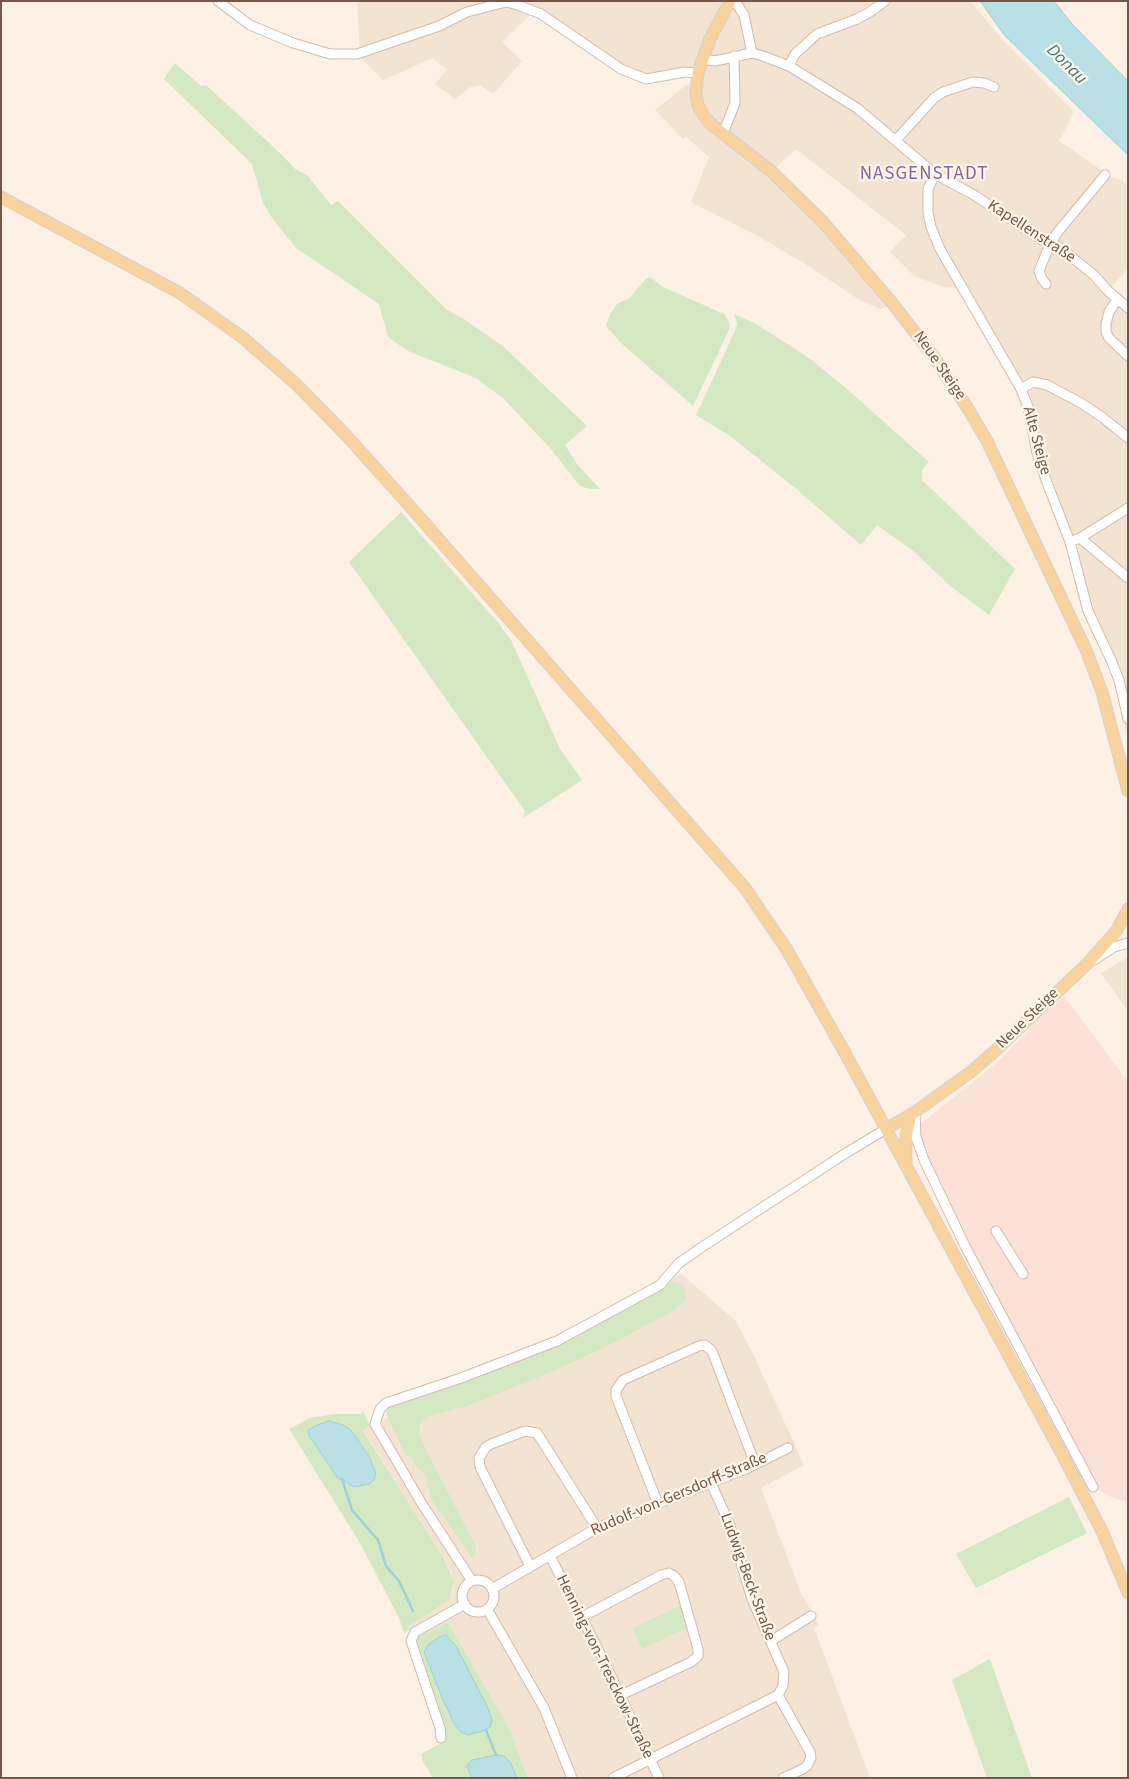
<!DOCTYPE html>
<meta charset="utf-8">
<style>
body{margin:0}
#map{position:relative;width:1129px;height:1779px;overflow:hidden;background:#fcf1e4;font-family:"Source Sans 3",sans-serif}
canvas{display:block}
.frame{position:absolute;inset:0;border:2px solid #73574a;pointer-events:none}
</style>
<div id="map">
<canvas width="1129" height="1779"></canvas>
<div class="frame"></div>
</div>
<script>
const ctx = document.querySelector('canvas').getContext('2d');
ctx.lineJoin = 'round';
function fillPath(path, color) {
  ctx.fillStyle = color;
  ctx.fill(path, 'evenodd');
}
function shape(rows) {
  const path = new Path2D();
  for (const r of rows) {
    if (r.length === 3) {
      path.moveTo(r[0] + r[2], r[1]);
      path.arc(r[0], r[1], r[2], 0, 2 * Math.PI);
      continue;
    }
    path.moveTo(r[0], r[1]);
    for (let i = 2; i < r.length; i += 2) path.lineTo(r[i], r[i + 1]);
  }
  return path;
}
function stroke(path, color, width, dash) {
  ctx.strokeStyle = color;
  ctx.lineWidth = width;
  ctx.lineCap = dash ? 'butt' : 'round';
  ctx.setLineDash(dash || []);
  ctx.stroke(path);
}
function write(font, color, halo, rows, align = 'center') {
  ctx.font = font + ' "Source Sans 3",sans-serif';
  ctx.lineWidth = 4.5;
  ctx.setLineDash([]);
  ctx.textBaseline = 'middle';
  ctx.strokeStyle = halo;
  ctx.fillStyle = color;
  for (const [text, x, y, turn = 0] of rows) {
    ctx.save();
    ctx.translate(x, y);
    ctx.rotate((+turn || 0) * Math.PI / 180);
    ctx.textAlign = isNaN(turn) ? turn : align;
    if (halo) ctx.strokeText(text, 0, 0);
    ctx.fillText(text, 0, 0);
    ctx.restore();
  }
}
const residential = shape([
 [357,1,970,1,1002,39,1074,112,1059,141,1112,177,1123,181,1128,187,1128,268,1110,289,1126,302,1128,300,1128,740,1115,680,1088,625,1081,606,1077,584,1063,536,1046,496,1032,450,1023,411,1006,369,958,288,943,287,914,276,890,252,906,235,796,149,772,171,893,304,880,309,858,299,802,262,758,236,691,202,709,157,686,137,683,139,655,110,685,86,696,83,698,73,646,79,534,11,502,42,522,61,493,94,480,85,470,87,455,99,435,84,447,70,433,58,383,80,360,57],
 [1127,958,1128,958,1128,1011,1101,973],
 [681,1274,736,1321,755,1358,804,1465,761,1488,801,1593,819,1625,814,1628,870,1778,528,1778,509,1728,448,1622,417,1637,416,1645,408,1626,430,1613,450,1599,453,1591,452,1574,443,1557,363,1430,387,1418,387,1409,542,1351,656,1290]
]);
const commercial = shape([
 [1064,996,1128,1082,1128,1502,1111,1497,1093,1487,924,1160,916,1128,1001,1059,1043,1015]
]);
const green = shape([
 [175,63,201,86,206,85,281,154,295,169,307,175,331,205,338,201,447,310,464,319,504,347,587,426,565,445,577,464,600,489,590,489,580,486,550,448,504,399,476,378,408,351,388,337,379,304,296,248,272,218,263,203,252,164,164,79],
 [650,277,663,287,724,314,728,320,730,326,728,332,693,406,620,342,606,326,610,314,618,303,628,299,646,279],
 [734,314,756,324,809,358,847,389,929,462,922,470,922,480,1015,569,989,615,950,586,912,550,877,525,861,545,794,487,730,436,696,415,735,331,737,323],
 [401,512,499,624,511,640,560,749,582,780,523,818,525,811,349,562],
 [669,1282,678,1283,684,1289,686,1299,684,1303,671,1312,617,1341,565,1366,467,1406,425,1417,420,1424,419,1433,422,1442,476,1547,475,1553,472,1558,430,1497,431,1493,426,1482,428,1480,421,1469,419,1470,411,1457,406,1455,388,1418,386,1412,389,1405,542,1351,656,1290],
 [363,1411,370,1426,363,1431,443,1557,454,1581,450,1599,430,1613,408,1626,409,1630,404,1633,399,1618,360,1543,289,1429,310,1418,335,1414,361,1414],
 [1069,1497,1087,1533,976,1588,956,1554],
 [683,1604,690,1626,642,1649,633,1628],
 [448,1622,509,1728,528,1778,433,1778,423,1762,421,1754,447,1740,431,1696,416,1645,417,1637],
 [990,1659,1032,1778,987,1778,952,1680]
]);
const water = shape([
 [980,1,1054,1,1073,25,1128,81,1128,155,1005,36,980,1],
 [329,1421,343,1425,351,1430,370,1458,376,1474,374,1480,370,1484,354,1487,337,1477,308,1434,308,1430,317,1425,329,1421],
 [446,1635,456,1646,487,1706,492,1720,490,1727,486,1730,468,1735,460,1731,455,1725,443,1700,424,1652,429,1644,439,1637,446,1635],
 [496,1755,504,1756,510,1762,517,1778,472,1778,467,1766,472,1760,496,1755]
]);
const stream = shape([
 [342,1479,352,1510,378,1540,386,1566,399,1581,413,1611],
 [486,1730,496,1755]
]);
const minor = shape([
 [218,1,250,25,293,43,330,54,357,54,439,26,467,12,506,2,518,5,541,14,621,69,646,79,685,72,698,73],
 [735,1,744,15,752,53],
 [703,59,715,61,752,53,763,56,789,66,857,108,935,174,974,195,1042,240,1059,247,1094,275,1107,290,1128,308],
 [789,66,795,54,817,34,857,19,870,12,885,1],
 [723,134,735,103,734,56],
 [896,140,934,98,943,92,973,82,984,83,994,87],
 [935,174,928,189,928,213,931,227,940,249,1021,389,1028,407,1037,453,1046,480,1070,542,1088,611,1111,660,1119,680,1128,719],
 [1046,284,1042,279,1039,271,1050,244,1057,233,1105,175],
 [1117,300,1109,312,1106,324,1106,332,1109,338,1128,356],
 [1021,389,1033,382,1047,385,1081,403,1102,417,1128,438],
 [1080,538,1128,578],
 [1070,542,1080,538,1128,508],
 [1094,960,1114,947,1128,943],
 [915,1112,916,1137,924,1160,965,1246,1093,1487],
 [996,1231,1023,1274],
 [658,1504,616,1396,616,1390,623,1380,699,1346,705,1345,712,1351,755,1464],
 [550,1556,603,1659,659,1778],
 [530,1566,480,1467,479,1458,486,1447,491,1444,525,1431,537,1433,597,1528],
 [478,1596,16],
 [472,1581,422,1504,375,1424,380,1409,386,1403,461,1378,557,1341,660,1285,679,1263,702,1247,846,1153,886,1129],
 [492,1589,597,1528,746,1469,788,1448],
 [487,1609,544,1708,572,1778],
 [582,1617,661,1575,669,1573,674,1576,679,1582,698,1649,698,1656,691,1662,621,1695],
 [771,1641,811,1616],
 [778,1695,810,1752,811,1758,807,1766,803,1769,783,1778],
 [441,1738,440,1728,411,1641,415,1632,465,1604],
 [613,1778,778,1695,783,1686,784,1672,752,1599,729,1523,711,1483]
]);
const major = shape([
 [730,1,710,39,698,73,696,94,698,105,704,116,712,125,771,171,823,222,893,304,934,357,967,407,987,441,1086,650,1102,692,1128,791],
 [1,197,180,293,242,337,296,384,345,434,407,503,745,888,787,950,845,1053,1064,1458,1102,1531,1128,1593],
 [886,1129,915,1112,972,1071,996,1050,1087,964,1117,930,1128,909],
 [906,1163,906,1136,911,1114]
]);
const streetNames = [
 ["Kapellenstraße",1031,232,33],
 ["Neue Steige",939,366,55],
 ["Alte Steige",1036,441,75],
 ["Neue Steige",1028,1019,-44],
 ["Rudolf-von-Gersdorff-Straße",679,1495,-23],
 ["Ludwig-Beck-Straße",747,1577,70],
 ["Henning-von-Tresckow-Straße",604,1667,64]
];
const waterNames = [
 ["Donau",1066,65,45]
];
const quarterNames = [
 ["NASGENSTADT",924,175]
];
fillPath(residential, '#f3e3d3');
fillPath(commercial, '#fce1d8');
fillPath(green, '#d4e9c3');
fillPath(water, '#b9e0e4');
stroke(water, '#a0d0d6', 1);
stroke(stream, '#a0d0d6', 2.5);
stroke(minor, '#cfbbae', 11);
stroke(major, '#d8d0cc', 13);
stroke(minor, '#fff', 9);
stroke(major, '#f8d39e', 11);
write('16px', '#73574a', '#fef6ea', streetNames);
write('italic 18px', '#42777f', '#fef6ea', waterNames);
ctx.letterSpacing = '1px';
write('19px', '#846697', '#fef6ea', quarterNames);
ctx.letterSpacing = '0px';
</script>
